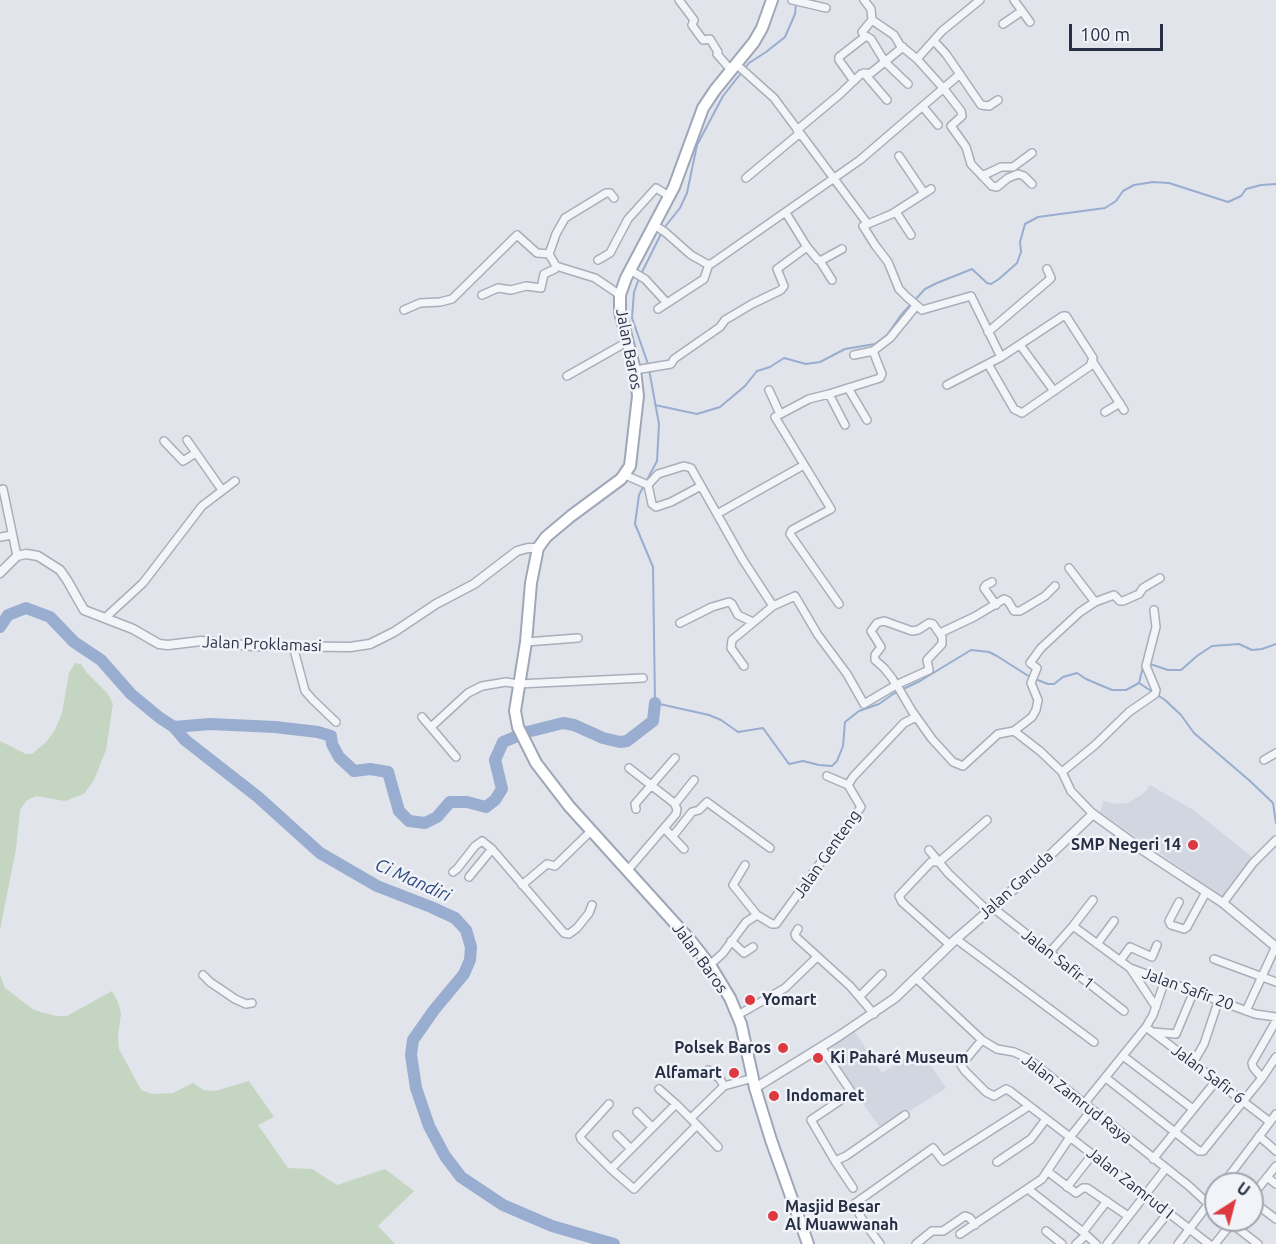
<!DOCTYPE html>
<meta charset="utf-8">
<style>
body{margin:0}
#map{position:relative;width:1276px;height:1244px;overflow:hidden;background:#e1e4eb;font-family:Ubuntu,sans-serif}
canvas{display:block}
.north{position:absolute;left:1204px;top:1172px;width:60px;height:60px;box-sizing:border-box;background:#f1f3f8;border:2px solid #a0a5b0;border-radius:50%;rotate:36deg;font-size:16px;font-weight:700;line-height:24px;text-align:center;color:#272f45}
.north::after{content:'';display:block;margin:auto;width:21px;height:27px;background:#dd3940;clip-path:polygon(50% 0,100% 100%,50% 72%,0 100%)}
.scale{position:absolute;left:1069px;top:24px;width:94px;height:27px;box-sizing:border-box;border:3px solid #272f45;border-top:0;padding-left:8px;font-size:18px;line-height:21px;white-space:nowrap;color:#272f45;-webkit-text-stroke:4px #f1f3f8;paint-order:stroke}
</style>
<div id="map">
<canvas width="1276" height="1244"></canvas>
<div class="north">U</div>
<div class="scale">100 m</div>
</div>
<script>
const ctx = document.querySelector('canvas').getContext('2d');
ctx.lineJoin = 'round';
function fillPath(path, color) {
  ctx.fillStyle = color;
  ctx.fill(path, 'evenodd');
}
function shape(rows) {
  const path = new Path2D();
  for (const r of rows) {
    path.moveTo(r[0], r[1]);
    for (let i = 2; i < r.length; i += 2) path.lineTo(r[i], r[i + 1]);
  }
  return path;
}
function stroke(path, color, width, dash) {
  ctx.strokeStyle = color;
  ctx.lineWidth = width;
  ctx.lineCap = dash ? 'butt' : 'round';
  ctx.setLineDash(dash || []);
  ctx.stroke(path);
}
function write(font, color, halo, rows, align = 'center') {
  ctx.font = font + ' Ubuntu,sans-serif';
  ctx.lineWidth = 5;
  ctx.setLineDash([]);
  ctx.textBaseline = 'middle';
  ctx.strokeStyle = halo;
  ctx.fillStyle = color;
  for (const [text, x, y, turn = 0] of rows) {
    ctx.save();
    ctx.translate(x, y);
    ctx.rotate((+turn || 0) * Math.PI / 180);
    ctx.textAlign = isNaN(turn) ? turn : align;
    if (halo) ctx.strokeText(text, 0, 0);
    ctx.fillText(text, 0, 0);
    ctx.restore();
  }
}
const built = shape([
 [1150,785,1195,811,1252,857,1224,898,1100,812,1103,801,1116,804,1128,803,1144,793],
 [855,1032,882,1073,920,1049,946,1088,881,1129,825,1050]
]);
const green = shape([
 [75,663,81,664,87,673,108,694,113,704,106,750,94,780,84,794,65,801,36,796,27,800,20,810,16,849,0,930,0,741,26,754,32,754,46,742,55,730,62,713,69,673],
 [0,975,5,988,34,1010,56,1016,67,1016,112,991,118,1002,121,1013,118,1037,119,1049,141,1090,152,1094,173,1093,193,1083,203,1090,215,1091,249,1081,274,1117,258,1125,288,1168,312,1169,337,1185,385,1169,414,1191,378,1226,395,1244,0,1244]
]);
const stream = shape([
 [796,4,795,14,785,37,766,52,749,63,723,96,697,145,687,193,680,208,664,228,640,276,634,292,632,318,648,364,659,424,657,461,639,495,635,524,653,567,655,703,709,715,721,720,738,732,763,728,789,764,803,761,819,765,832,766,837,761,843,746,845,722,859,711,879,704,893,694,920,681,971,650,989,652,997,656,1030,677],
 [655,405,697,414,720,407,745,386,757,371,770,367,784,358,806,364,820,362,845,349,875,344,887,335,901,315,925,289,937,283,972,269,987,283,991,284,999,279,1017,263,1021,252,1020,242,1025,224,1038,217,1105,208,1116,201,1123,191,1134,185,1153,182,1169,183,1228,202,1241,196,1246,189,1261,185,1276,184],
 [1150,664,1168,670,1181,670,1197,656,1212,646,1239,644,1252,650,1262,649,1276,644],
 [1035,679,1048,684,1054,684,1063,677,1077,673,1086,679,1112,690,1126,690,1139,683,1144,663],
 [1139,683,1165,700,1181,715,1194,733,1250,781,1273,803,1276,823]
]);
const river = shape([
 [0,627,8,615,26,608,50,617,74,642,101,660,131,694,160,718,174,727,185,740,258,797,320,853,377,886,431,907,455,918,466,930,471,947,470,960,464,974,434,1010,413,1040,411,1055,416,1088,429,1126,445,1156,461,1177,503,1205,552,1226,614,1244],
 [174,727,210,724,275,727,318,732,331,736,332,744,339,757,354,771,370,769,388,772,399,811,409,821,425,823,437,817,450,802,467,802,486,807,495,800,502,789,495,760,503,742,527,732,563,723,574,725,603,738,620,742,627,741,653,721,655,703]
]);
const minor = shape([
 [679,0,694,20,692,25,703,40,710,39,718,52,717,54,731,70],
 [792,0,826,8],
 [864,0,871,9,872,20,862,32,865,37],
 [1014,0,1030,22],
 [872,20,894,35,900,45,917,59,944,89,961,111,962,116,951,126,966,147,971,164,992,186,997,187,1008,178,1018,174,1024,176,1032,184],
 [1003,24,1022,11],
 [934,41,946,54,981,105,989,106,998,100],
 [917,59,942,31,980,0],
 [736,64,774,98,867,223],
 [864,73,887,100],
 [854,81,839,60,839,57,866,36,871,39,885,62,908,84],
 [923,107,938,125],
 [797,130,839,95,861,74,871,73,903,47],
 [899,156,924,193],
 [982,176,1001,167,1013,167,1032,153],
 [746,178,800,133],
 [931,189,892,214,863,226,875,245,888,262,899,289,907,297,922,310,971,296,1001,357,1063,316,1066,316,1093,358,1090,366,1022,413,1014,409,988,364],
 [896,212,911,235],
 [786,213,807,247,818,260,822,260,842,249],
 [654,225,665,232,691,255,707,264,711,264,860,160,960,74],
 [549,254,556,234,565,218,606,193,610,193,614,198],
 [598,260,610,253,628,219,656,188,669,196],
 [820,261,832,280],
 [630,270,645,279,667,303],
 [482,295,498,288,511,290,526,286,541,288,544,274,555,269,556,266],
 [658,309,704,279,709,264],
 [404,310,420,303,440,302,452,299,517,235,537,253,549,254,556,266,595,278,620,295],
 [988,332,1049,280,1051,278,1047,269],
 [1020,345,1054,391],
 [854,355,873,351,890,338,916,306],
 [1093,362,1124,410],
 [635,370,671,364,674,359,720,327,725,320,752,304,781,290,784,286,777,269,807,247],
 [567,376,627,342],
 [947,385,1001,357],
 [848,388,867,420],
 [769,390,780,414],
 [829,394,809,399,775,417,831,509,792,530,790,534,839,604],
 [1105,412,1120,403],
 [845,425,829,394,880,378,882,374,873,351],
 [187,440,222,490],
 [164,441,183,461,196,453],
 [625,475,648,485,658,474,684,466,691,468,743,560,773,606,732,640,731,648,744,666],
 [648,485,652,504,656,507,671,502,701,486],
 [3,489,17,556],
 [717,514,804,465],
 [0,537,12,535],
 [1069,568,1095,602],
 [992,582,986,585,984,588,996,605],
 [773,606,795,596,818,635,847,674,864,704,896,685,929,670,927,660,942,644,942,637,933,624,929,623,918,630,912,631,884,621,877,623,871,631,881,647,875,655,875,660,884,668,892,678,896,685,898,687,912,711,932,739,953,762,963,766,998,734,1014,731,1040,751,1062,772,1071,791,1093,814],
 [105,618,143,583,202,506,235,481],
 [680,623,712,607,729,602,732,604,738,615,753,622],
 [940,633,974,617,1004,599,1008,601,1014,611,1020,611,1045,596,1055,586],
 [526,642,578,638],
 [293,646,305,691,313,700,336,722],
 [422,717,456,757],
 [431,727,468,693,482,686,506,682,518,684,643,678],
 [1014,731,1032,717,1036,710,1038,700,1031,683,1037,668,1030,663,1041,648,1080,612,1095,602,1114,595,1120,601,1123,601,1139,594,1143,588,1160,578],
 [1264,760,1276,753],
 [1062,772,1095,745,1129,712,1155,694,1156,690,1146,666,1156,627,1154,610],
 [827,776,848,785],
 [848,785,853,777,904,723,916,717],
 [675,804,694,780],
 [636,809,635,804,675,758],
 [664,828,684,849],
 [673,836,692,812,699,810,707,802,770,848],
 [929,850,948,873,988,911],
 [745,865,733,885,757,915,772,924,776,924,861,807,848,785],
 [628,870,676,814,677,809,674,803,629,768],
 [453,872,457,869,475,846,482,841,492,849,564,933,569,934,577,928,589,913,592,905],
 [469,877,492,849],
 [522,885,547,864,555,866,591,831],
 [1179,902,1169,921,1171,925,1184,929,1187,927,1206,892],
 [1223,903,1253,863,1276,840],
 [992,907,1124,1011],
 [1073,926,1130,968,1255,1014,1276,1017],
 [798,929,795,934,796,937,850,986,874,1014],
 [956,939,1094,1042],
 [731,941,744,953,753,947],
 [1097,944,1114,921],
 [950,945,902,902,899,896,931,862,939,862,987,820],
 [1049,953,1073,926,1093,900],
 [1214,959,1276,982],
 [1120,961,1130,947,1152,957,1157,945],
 [710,965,723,953,746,922,757,915],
 [1130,968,1156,1007],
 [203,975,210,982,235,999,246,1004,252,1003],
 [916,978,982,1040,997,1049,1014,1052,1027,1058,1189,1186,1216,1211],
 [860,996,882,974],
 [1246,1011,1276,946],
 [738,1015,785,988,817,957],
 [1146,1027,1270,1122],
 [1153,1032,1176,1034,1194,991],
 [982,1040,961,1065,965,1071,986,1092,994,1096,1006,1089,1010,1091,1209,1244],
 [821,1047,850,1090,848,1095,811,1120,835,1161,846,1156,905,1115],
 [1123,1056,1193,1109],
 [1193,1063,1204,1044,1219,999],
 [708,1070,720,1079,724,1086],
 [1106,1078,1199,1151,1203,1151,1262,1078,1276,1057],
 [1262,1078,1253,1067,1252,1063,1276,1021],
 [659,1089,676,1104],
 [609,1104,580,1136,581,1139,611,1169,634,1189,697,1125,676,1104,611,1169],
 [1083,1105,1146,1027,1153,1015,1165,980],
 [637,1112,652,1127],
 [691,1118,724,1086,753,1078],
 [697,1125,718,1147],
 [617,1135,631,1149],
 [1259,1136,1276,1151],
 [1153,1159,1216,1081],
 [835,1161,853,1188],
 [997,1162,1031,1139,1046,1119],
 [1047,1171,1076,1193,1083,1188,1087,1188,1128,1216],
 [1267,1177,1276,1184],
 [1223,1184,1276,1114],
 [1067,1187,1092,1155],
 [1028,1189,1083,1232,1096,1244],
 [1252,1196,1276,1166],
 [1252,1201,1276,1219],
 [1227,1220,1258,1244],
 [1046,1231,1062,1244],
 [1083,1232,1107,1201],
 [960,1234,1042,1179,1070,1137,1091,1111],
 [880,1244,862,1219,854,1204,933,1148,943,1161,1029,1106],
 [916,1244,932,1231,943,1231,965,1216,970,1218,975,1225],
 [1076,1244,1086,1235],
 [1107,1244,1166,1168],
 [1143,1244,1168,1213],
 [1178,1244,1216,1194],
 [1215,1244,1234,1220]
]);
const tertiary = shape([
 [0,573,17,556,26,554,38,556,60,570,67,580,84,610,133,629,159,644,168,645,201,641,253,646,350,647,370,644,394,632,436,604,474,584,517,551,528,548,538,548],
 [755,1088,839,1036,895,998,956,939,1022,882,1093,814,1144,851,1223,903,1276,947]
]);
const primary = shape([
 [772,0,762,28,754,42,715,90,703,108,674,187,626,278,620,295,620,312,635,370,638,396,630,466,621,479,571,516,546,537,538,548,531,583,526,642,515,711,518,727,536,763,569,806,691,941,710,965,730,998,741,1024,755,1088,771,1140,808,1244]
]);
const markers = [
 [1193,845,6,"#dd3940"],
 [750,1000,6,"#dd3940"],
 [783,1048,6,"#dd3940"],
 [818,1058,6,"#dd3940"],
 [734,1073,6,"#dd3940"],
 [774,1096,6,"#dd3940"],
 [773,1216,6,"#dd3940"]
];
const streetNames = [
 ["Jalan Baros",629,349,79],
 ["Jalan Proklamasi",262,644,2],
 ["Jalan Genteng",827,854,-55],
 ["Jalan Garuda",1016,885,-42],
 ["Jalan Baros",700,958,54],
 ["Jalan Safir 1",1058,959,38],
 ["Jalan Safir 20",1188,989,20],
 ["Jalan Safir 6",1208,1074,37],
 ["Jalan Zamrud Raya",1077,1099,38],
 ["Jalan Zamrud I",1130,1183,38]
];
const poiNames = [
 ["SMP Negeri 14",1181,845,"right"],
 ["Yomart",762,1000],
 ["Polsek Baros",771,1048,"right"],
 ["Ki Paharé Museum",830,1058],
 ["Alfamart",722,1073,"right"],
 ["Indomaret",786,1096],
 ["Masjid Besar",785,1207],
 ["Al Muawwanah",785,1225]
];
const waterNames = [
 ["Ci Mandiri",413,880,24]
];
fillPath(built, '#d2d6e0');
fillPath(green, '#c4d6c1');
stroke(stream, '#98adcf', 2);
stroke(river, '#98adcf', 12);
stroke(minor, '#a9aeb9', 10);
stroke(tertiary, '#a9aeb9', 11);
stroke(primary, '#9fa6b8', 14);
stroke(minor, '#f4f5f9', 7);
stroke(tertiary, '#f4f5f9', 8);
stroke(primary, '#fff', 10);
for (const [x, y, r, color] of markers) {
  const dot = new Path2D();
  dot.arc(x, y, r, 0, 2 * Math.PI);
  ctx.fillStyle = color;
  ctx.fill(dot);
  stroke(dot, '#f1f3f8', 2);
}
write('16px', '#272f45', '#f1f3f8', streetNames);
write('bold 16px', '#272f45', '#f1f3f8', poiNames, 'left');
write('italic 18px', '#2c487e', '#f1f3f8', waterNames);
</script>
